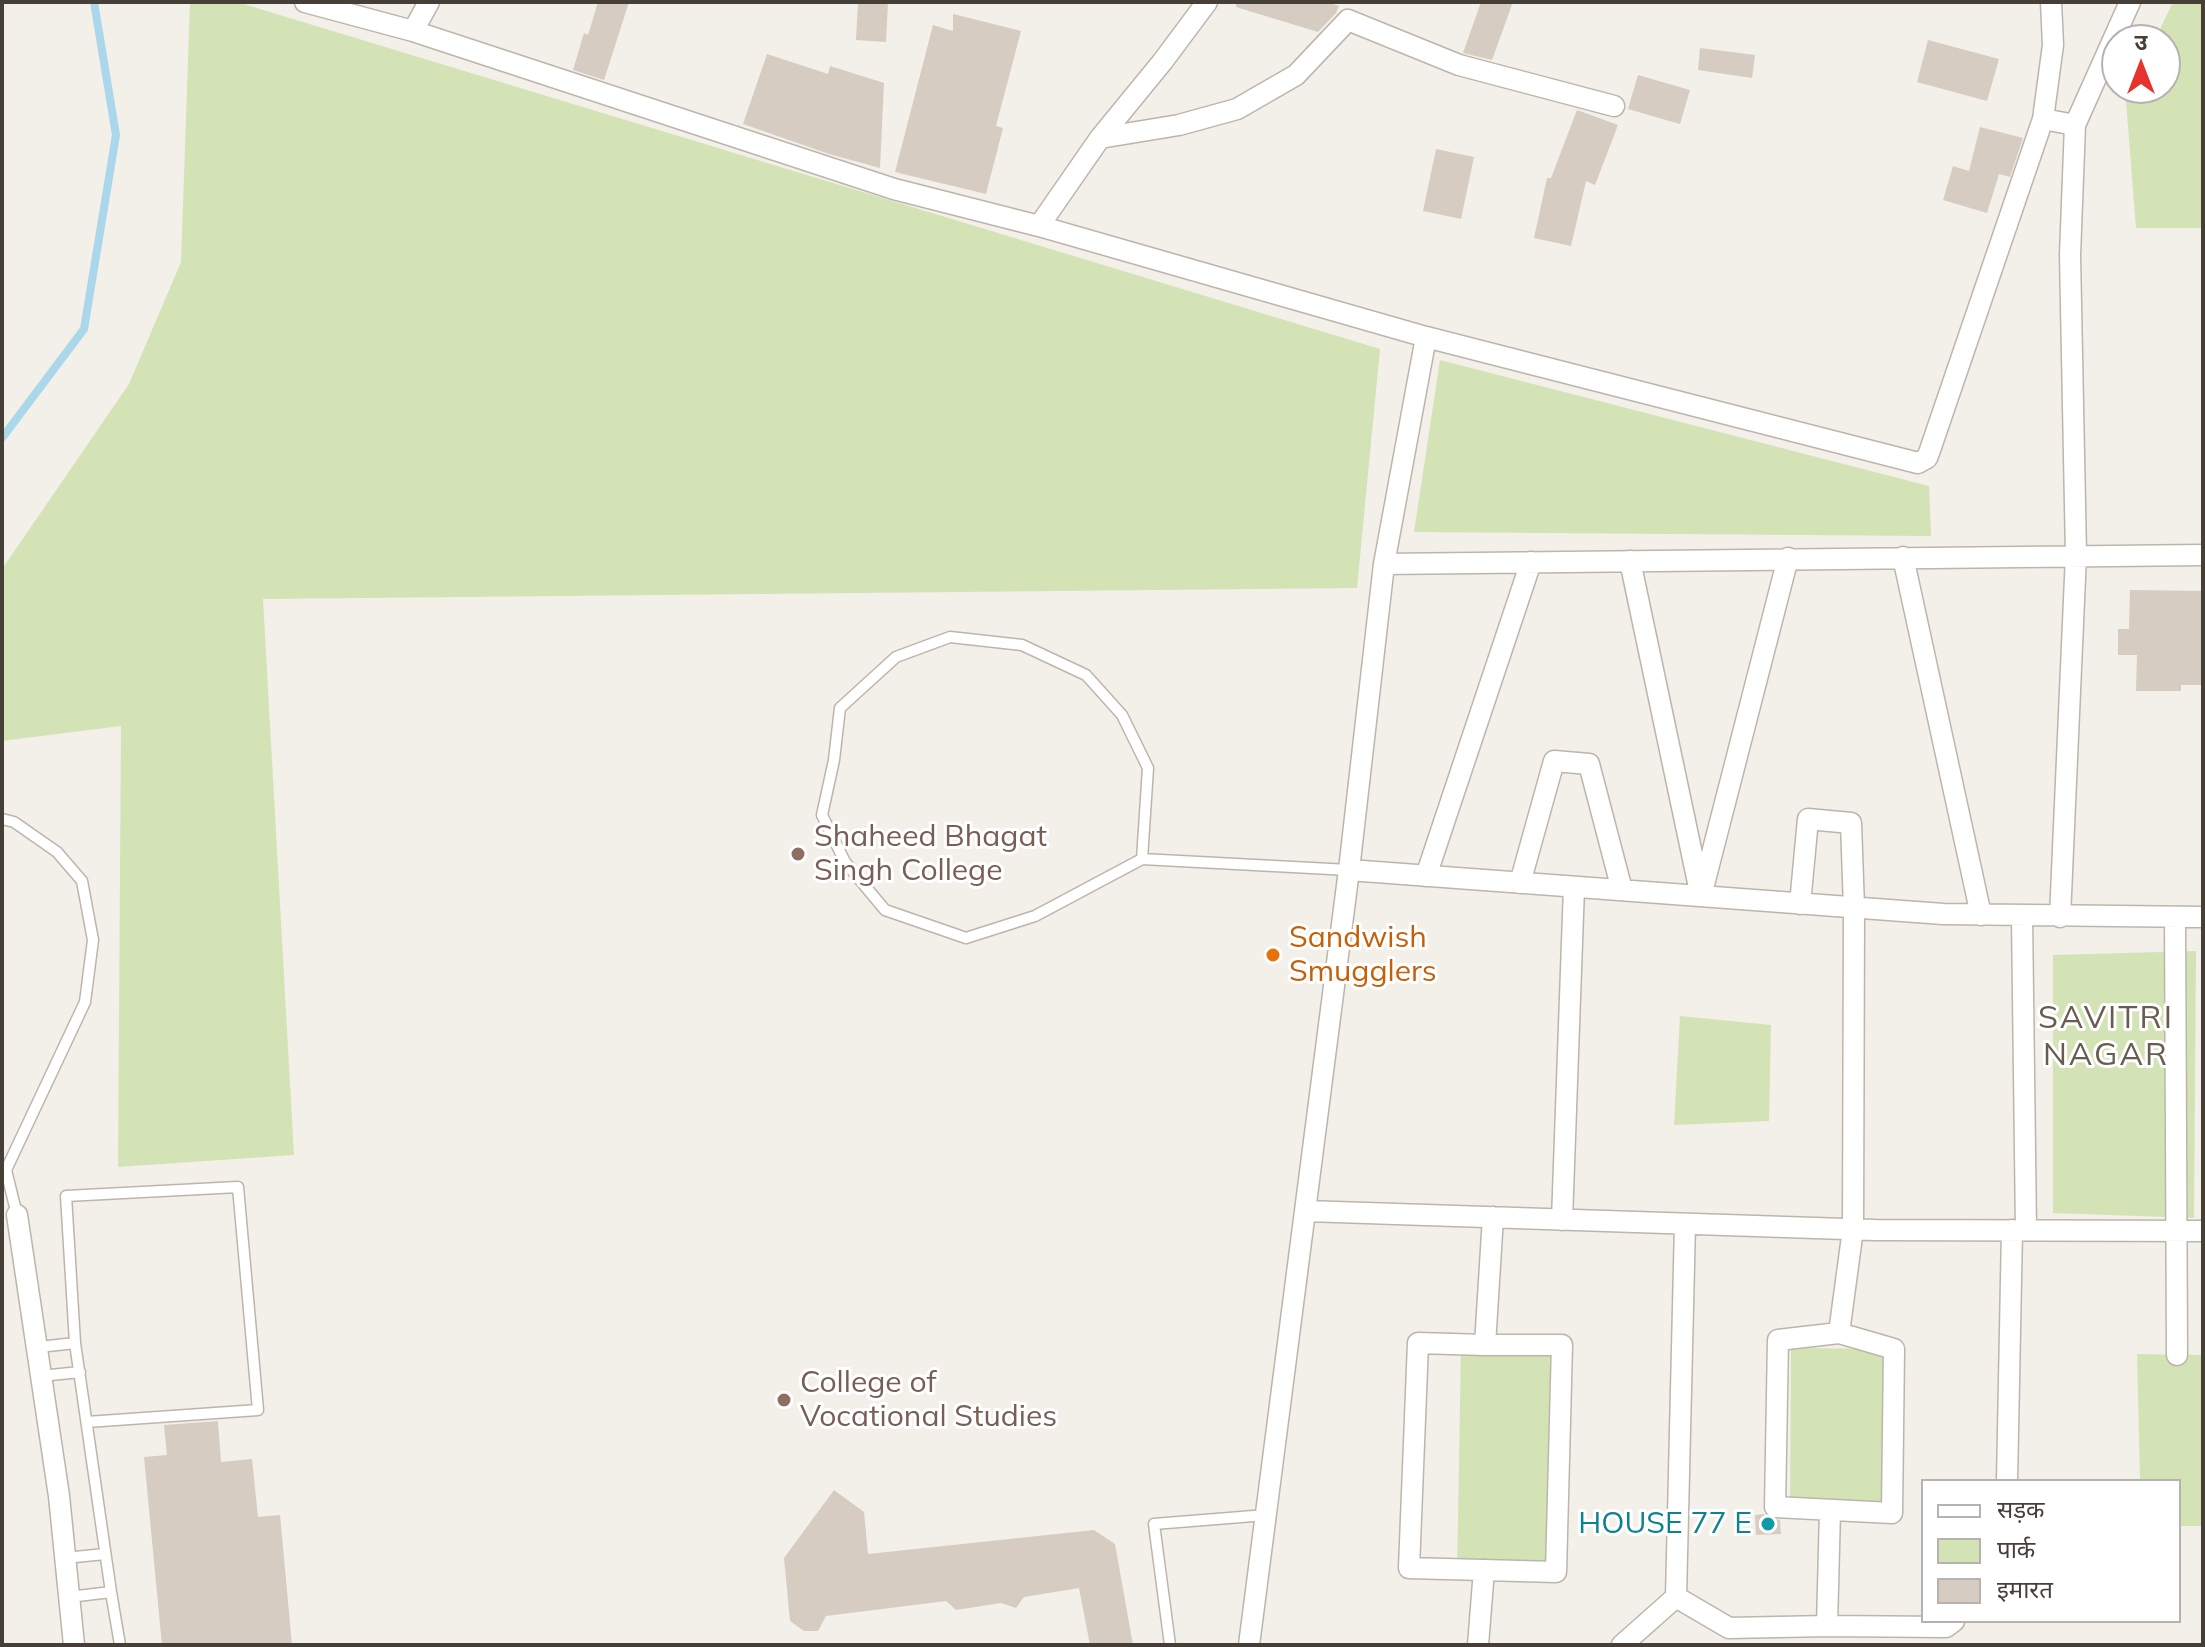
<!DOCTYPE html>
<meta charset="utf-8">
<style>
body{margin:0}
#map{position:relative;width:2205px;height:1647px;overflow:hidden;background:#f3efe9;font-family:Mulish,"Noto Sans Devanagari",sans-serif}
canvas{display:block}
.frame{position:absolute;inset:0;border:4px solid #463f38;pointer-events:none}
.legend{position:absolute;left:1921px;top:1479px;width:260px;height:144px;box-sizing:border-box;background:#fff;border:2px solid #b5b2af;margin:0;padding:10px 14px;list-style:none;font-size:24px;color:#463f38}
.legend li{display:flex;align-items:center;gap:16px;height:40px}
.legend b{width:40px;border:2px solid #b5b2af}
.north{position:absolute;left:2101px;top:24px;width:80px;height:80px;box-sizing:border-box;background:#fff;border:2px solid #b5b2af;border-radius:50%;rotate:0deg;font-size:22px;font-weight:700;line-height:32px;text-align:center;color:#463f38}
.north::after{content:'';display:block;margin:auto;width:28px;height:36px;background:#e6332d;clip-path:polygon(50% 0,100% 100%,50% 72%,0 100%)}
</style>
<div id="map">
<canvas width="2205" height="1647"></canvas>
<div class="frame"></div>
<ul class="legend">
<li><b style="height:10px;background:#fff"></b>सड़क</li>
<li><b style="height:22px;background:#d4e3b6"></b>पार्क</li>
<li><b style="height:22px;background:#d6ccc2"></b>इमारत</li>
</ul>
<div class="north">उ</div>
</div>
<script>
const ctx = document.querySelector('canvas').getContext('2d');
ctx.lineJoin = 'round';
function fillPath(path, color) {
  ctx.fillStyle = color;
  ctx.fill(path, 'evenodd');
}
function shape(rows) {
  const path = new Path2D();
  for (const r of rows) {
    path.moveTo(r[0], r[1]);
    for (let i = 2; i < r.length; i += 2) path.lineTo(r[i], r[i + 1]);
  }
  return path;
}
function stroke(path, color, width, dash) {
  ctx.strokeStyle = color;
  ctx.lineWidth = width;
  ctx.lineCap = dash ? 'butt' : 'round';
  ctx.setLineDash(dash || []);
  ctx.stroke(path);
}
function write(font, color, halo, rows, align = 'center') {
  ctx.font = font + ' Mulish,sans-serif';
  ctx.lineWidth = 6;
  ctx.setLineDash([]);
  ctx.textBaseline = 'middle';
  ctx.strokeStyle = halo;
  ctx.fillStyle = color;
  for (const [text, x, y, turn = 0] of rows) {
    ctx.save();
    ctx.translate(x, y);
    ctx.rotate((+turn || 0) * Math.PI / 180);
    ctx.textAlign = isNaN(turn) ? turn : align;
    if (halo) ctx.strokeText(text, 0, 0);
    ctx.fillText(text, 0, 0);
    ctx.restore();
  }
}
const green = shape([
 [190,2,237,2,1380,349,1357,588,263,599,294,1155,118,1167,121,726,2,741,2,569,129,384,181,262],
 [2173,2,2203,2,2203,228,2136,228,2126,101,2132,88,2165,88,2165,40,2155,40],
 [1440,360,1929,486,1931,536,1414,532],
 [2196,951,2194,1218,2053,1213,2053,955],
 [1680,1016,1771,1025,1769,1121,1674,1125],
 [1461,1345,1562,1345,1556,1572,1457,1576],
 [1791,1348,1894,1349,1892,1513,1790,1511],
 [2137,1354,2203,1355,2203,1526,2179,1526,2179,1481,2140,1481]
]);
const stream = shape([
 [2,438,84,329,116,135,94,2]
]);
const building = shape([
 [598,2,629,2,604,80,573,70,584,33,588,35],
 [858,2,888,2,886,42,856,40],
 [1236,2,1326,2,1339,6,1336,13,1318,32,1236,7],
 [1481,2,1513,2,1492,60,1463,53],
 [953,14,1021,31,996,126,1003,128,986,194,895,172,933,25,953,31],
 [1928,40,1999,59,1987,101,1917,82],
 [1700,48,1755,55,1752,78,1698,70],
 [767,54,828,74,830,66,884,83,880,168,829,154,743,124],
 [1638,75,1690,90,1680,124,1628,109],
 [1577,110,1618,125,1595,185,1586,181,1571,246,1534,238,1547,178,1551,178],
 [1980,127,2023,138,2010,177,1999,174,1987,213,1943,200,1953,166,1969,171],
 [1436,149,1474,157,1461,219,1423,211],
 [2130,590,2203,591,2203,685,2181,685,2181,691,2136,691,2137,655,2118,655,2118,629,2129,629],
 [218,1421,221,1462,252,1459,258,1517,280,1515,292,1645,162,1645,144,1457,167,1455,164,1425],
 [834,1490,864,1512,868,1554,1094,1530,1115,1544,1133,1645,1090,1645,1079,1588,1024,1597,1016,1608,1001,1603,956,1610,946,1601,826,1616,818,1631,804,1631,790,1621,784,1558],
 [1764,1514,1769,1518,1780,1520,1781,1534,1756,1535,1755,1515]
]);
const lane = shape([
 [2,819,14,822,57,852,82,881,93,940,85,1002,6,1170,17,1215],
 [1142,859,1035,916,966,938,885,910,845,862,822,815,834,760,840,708,896,657,950,637,1022,645,1086,675,1122,715,1148,768,1142,859,1349,870],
 [39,1347,75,1343],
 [41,1376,80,1372],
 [87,1422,258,1410,238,1187,66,1196,75,1343,111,1592,120,1645],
 [65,1558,105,1554],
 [69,1597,111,1592],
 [1170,1645,1154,1524,1266,1515]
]);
const street = shape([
 [305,2,413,31,894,189,1039,226,1426,337,1918,463,1927,458,1930,450,2043,119,2075,125],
 [413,31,429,2],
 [2043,119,2053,45,2051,2],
 [1100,138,1179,125,1237,109,1296,75,1348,20,1459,65,1614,106],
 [1039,226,1100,138,1163,61,1207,2],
 [1903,557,1981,915],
 [1630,561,1700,892],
 [1384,564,2203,555],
 [1349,870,1943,914,2203,917],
 [1426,876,1531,562],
 [1520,883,1554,761,1589,764,1622,890],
 [1701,896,1788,558],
 [1800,904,1808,819,1851,823,1854,908,1853,1229,1839,1333,1778,1340,1775,1507,1892,1513,1894,1349,1839,1333],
 [2022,916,2026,1230],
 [2060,917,2076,555,2070,255,2075,125,2130,2],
 [2175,917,2177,1355],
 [1306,1211,1875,1230,2203,1231],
 [17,1215,59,1496,74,1645],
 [1562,1220,1574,887],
 [1685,1224,1676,1597,1729,1628,1827,1626],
 [1485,1345,1562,1345,1556,1572,1409,1568,1418,1343,1485,1345,1493,1217],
 [2007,1481,2012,1230],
 [1830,1510,1827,1626,1946,1627,1954,1621],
 [1249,1645,1349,870,1384,564,1426,337],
 [1478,1645,1484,1570],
 [1622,1645,1676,1597]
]);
const markers = [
 [798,854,8,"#8d6e63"],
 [1273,955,8,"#e8710a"],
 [784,1400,8,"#8d6e63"],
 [1768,1524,8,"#0f9aa8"]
];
const educationNames = [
 ["Shaheed Bhagat",814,837],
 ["Singh College",814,871],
 ["College of",800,1383],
 ["Vocational Studies",800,1417]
];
const foodNames = [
 ["Sandwish",1289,938],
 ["Smugglers",1289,972]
];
const cultureNames = [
 ["HOUSE 77 E",1752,1524]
];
const neighbourhoodNames = [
 ["SAVITRI",2106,1018],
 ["NAGAR",2106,1055]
];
fillPath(green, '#d4e3b6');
stroke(stream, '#abd7ea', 8);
fillPath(building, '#d6ccc2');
stroke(lane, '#bdb5ac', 13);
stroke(street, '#bdb5ac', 23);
stroke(lane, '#fff', 10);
stroke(street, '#fff', 20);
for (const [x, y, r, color] of markers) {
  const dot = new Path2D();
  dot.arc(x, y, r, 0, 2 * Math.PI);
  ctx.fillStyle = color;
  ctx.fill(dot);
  stroke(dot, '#fff', 3);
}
write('30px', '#785e54', '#fff', educationNames, 'left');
write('30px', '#c56008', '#fff', foodNames, 'left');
write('30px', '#0d838f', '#fff', cultureNames, 'right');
ctx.letterSpacing = '2px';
write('32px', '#685b50', '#fff', neighbourhoodNames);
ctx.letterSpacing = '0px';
</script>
